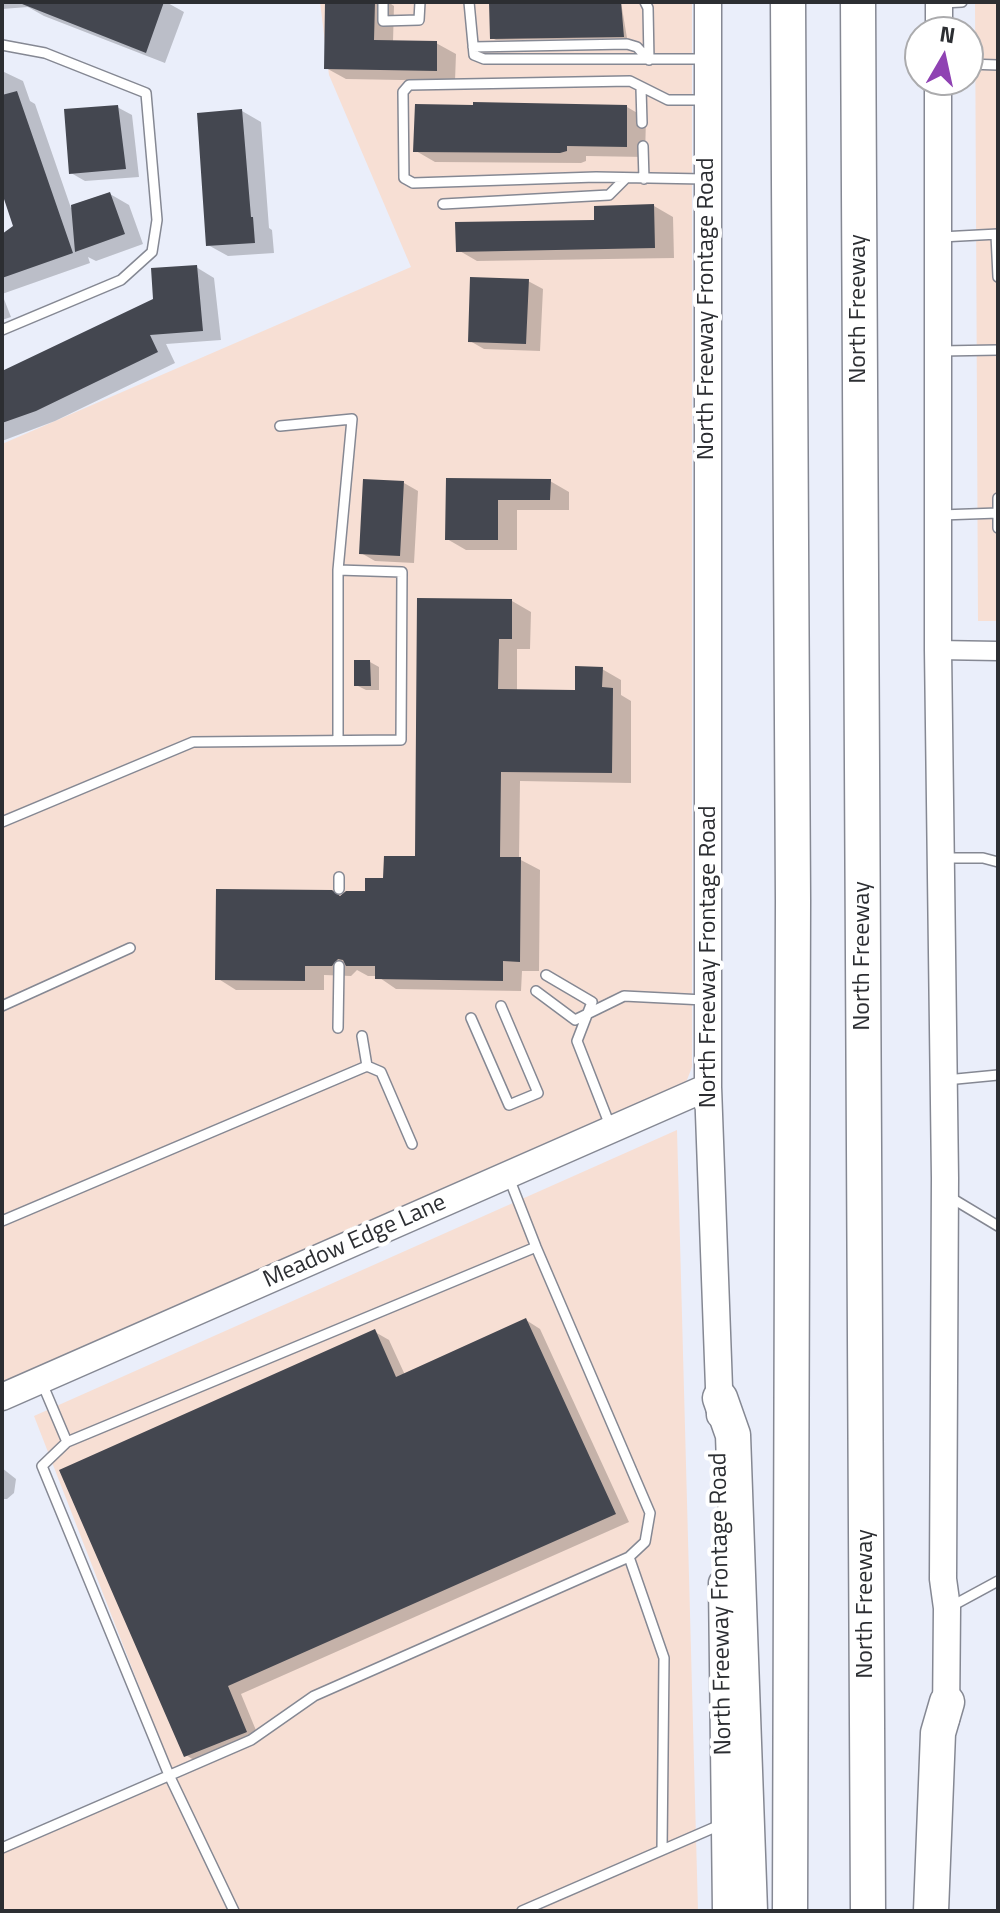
<!DOCTYPE html>
<style>
body{margin:0}
#map{position:relative;width:1000px;height:1913px;overflow:hidden;background:#eaeefa;font-family:"Titillium Web",sans-serif}
canvas{display:block}
.frame{position:absolute;inset:0;border:4px solid #2c2e32;pointer-events:none}
.north{position:absolute;left:904px;top:16px;width:80px;height:80px;box-sizing:border-box;background:#fff;border:2px solid #ababad;border-radius:50%;rotate:9deg;font-size:22px;font-weight:700;line-height:32px;text-align:center;color:#2c2e32}
.north::after{content:'';display:block;margin:auto;width:28px;height:36px;background:#8f42b3;clip-path:polygon(50% 0,100% 100%,50% 72%,0 100%)}
</style>
<div id="map">
<canvas width="1000" height="1913"></canvas>
<div class="frame"></div>
<div class="north">N</div>
</div>
<script>
const ctx = document.querySelector('canvas').getContext('2d');
ctx.lineJoin = 'round';
function fillPath(path, color) {
  ctx.fillStyle = color;
  ctx.fill(path, 'evenodd');
}
function shape(rows) {
  const path = new Path2D();
  for (const r of rows) {
    path.moveTo(r[0], r[1]);
    for (let i = 2; i < r.length; i += 2) path.lineTo(r[i], r[i + 1]);
  }
  return path;
}
function stroke(path, color, width, dash) {
  ctx.strokeStyle = color;
  ctx.lineWidth = width;
  ctx.lineCap = dash ? 'butt' : 'round';
  ctx.setLineDash(dash || []);
  ctx.stroke(path);
}
function write(font, color, halo, rows, align = 'center') {
  ctx.font = font + ' "Titillium Web",sans-serif';
  ctx.lineWidth = 8;
  ctx.setLineDash([]);
  ctx.textBaseline = 'middle';
  ctx.strokeStyle = halo;
  ctx.fillStyle = color;
  for (const [text, x, y, turn = 0] of rows) {
    ctx.save();
    ctx.translate(x, y);
    ctx.rotate((+turn || 0) * Math.PI / 180);
    ctx.textAlign = isNaN(turn) ? turn : align;
    if (halo) ctx.strokeText(text, 0, 0);
    ctx.fillText(text, 0, 0);
    ctx.restore();
  }
}
const commercial = shape([
 [320,2,692,2,692,1067,687,1080,678,1089,2,1389,2,444,411,267,329,75],
 [975,2,998,2,998,621,978,621],
 [677,1130,698,1911,2,1911,2,1852,172,1771,34,1416]
]);
const shadow = shape([
 [2,2,166,2,184,12,165,63,44,16,28,7,2,9],
 [327,2,388,2,394,6,393,42,436,43,456,54,455,81,346,79,326,68],
 [491,2,621,2,627,38,496,40,492,38],
 [2,71,23,81,30,101,35,104,71,208,110,194,129,205,143,244,96,261,88,257,90,263,2,294,2,236,16,227,2,187],
 [117,107,132,115,139,177,85,181,71,173],
 [627,107,646,118,645,157,586,156,586,161,581,163,435,162,416,151],
 [242,111,261,122,269,228,272,230,274,253,228,256,208,245],
 [654,206,673,217,674,258,477,261,458,250,596,222],
 [196,267,214,278,221,340,166,344,175,363,55,421,2,441,2,372,155,300],
 [528,281,543,289,540,351,484,349,470,341],
 [2,294,11,317,2,320],
 [448,480,550,481,569,492,569,510,517,510,517,550,466,550,447,539],
 [404,483,418,491,414,563,375,561,361,553],
 [512,601,531,612,530,649,517,649,517,691,577,692,602,669,621,680,621,695,631,701,631,783,520,781,519,859,540,870,539,971,522,971,521,991,396,989,377,976,368,976,357,970,351,976,324,975,324,990,236,990,217,978,341,898,367,893,417,858],
 [370,662,379,667,379,690,366,690,356,685],
 [526,1320,540,1329,629,1522,241,1694,260,1740,200,1764,186,1755,375,1332,389,1340,405,1375],
 [2,1468,16,1479,14,1493,7,1499,2,1499]
]);
const building = shape([
 [17,2,164,2,146,53],
 [325,2,375,2,374,40,437,41,437,71,324,69],
 [489,2,621,2,624,37,490,39],
 [17,91,73,253,2,278,2,234,13,226,2,193,2,95],
 [473,102,627,105,627,147,567,146,567,151,560,153,413,152,415,104,473,105],
 [118,105,126,169,69,174,64,109],
 [242,109,251,217,253,217,255,243,206,246,197,113],
 [110,192,125,234,75,252,71,205],
 [654,204,655,248,456,252,455,222,594,220,594,206],
 [197,265,203,331,150,335,158,352,36,411,2,423,2,371,153,299,151,268],
 [470,277,529,279,526,344,468,342],
 [446,478,551,479,550,500,498,500,498,540,445,540],
 [363,479,404,481,400,556,359,554],
 [417,598,512,599,512,639,499,639,498,689,575,690,575,666,603,667,602,687,613,688,612,773,501,772,500,857,521,857,520,962,503,961,503,981,375,979,375,966,346,966,343,960,338,959,332,966,305,966,305,981,215,980,216,889,332,890,340,896,346,891,365,891,365,878,383,878,384,856,415,856],
 [354,660,370,660,371,686,354,686],
 [526,1318,616,1514,228,1686,247,1732,184,1757,59,1470,375,1329,396,1377]
]);
const lane = shape([
 [383,2,383,21,419,20,420,2],
 [469,2,474,55,484,59,704,59],
 [645,2,648,8,649,60],
 [942,3,962,2],
 [2,45,45,53,146,93,157,220,152,252,121,280,2,330],
 [473,47,627,44,637,47,649,60],
 [968,64,998,65],
 [641,88,642,123],
 [643,146,644,179],
 [704,179,596,177,413,183,404,178,403,92,409,85,630,81,668,100,706,100],
 [443,204,609,195,625,179],
 [996,235,998,277],
 [941,237,998,234],
 [941,351,998,350],
 [280,426,352,419,338,570],
 [998,498,998,528],
 [941,515,998,513],
 [2,822,193,742,401,740,402,572,338,570,338,740],
 [944,858,983,858,998,862],
 [339,877,339,889],
 [546,975,592,1002,577,1041,611,1128],
 [536,991,575,1020,624,996,704,1000],
 [2,1006,130,948],
 [471,1018,509,1105,538,1093,501,1006],
 [338,1028,339,966],
 [362,1036,367,1066],
 [946,1080,998,1075],
 [948,1196,998,1226],
 [2,1221,367,1066,381,1072,412,1144],
 [42,1383,67,1442,536,1247],
 [67,1442,42,1466,169,1775,234,1911],
 [629,1557,664,1658,662,1850],
 [950,1607,998,1581],
 [2,1848,251,1740,314,1696,629,1557,645,1542,650,1513,536,1247,509,1178],
 [522,1911,720,1825]
]);
const street = shape([
 [938,650,998,651]
]);
const secondary = shape([
 [708,2,708,1087,720,1415],
 [939,32,939,2],
 [938,80,938,650,945,1178,943,1579,947,1608,946,1719],
 [2,1397,708,1087],
 [722,1583,726,1911]
]);
const highway = shape([
 [788,2,793,900,790,1911],
 [858,2,868,1911],
 [720,1398,733,1435,750,1911],
 [931,1911,938,1733,947,1702]
]);
const streetNames = [
 ["North Freeway Frontage Road",707,309,-90],
 ["North Freeway",859,309,-90],
 ["North Freeway",863,956,-90],
 ["North Freeway Frontage Road",709,957,-90],
 ["Meadow Edge Lane",355,1242,-24],
 ["North Freeway Frontage Road",722,1604,-91],
 ["North Freeway",866,1604,-90]
];
fillPath(commercial, '#f7dfd4');
fillPath(shadow, '#0003');
fillPath(building, '#444750');
stroke(lane, '#858893', 12);
stroke(street, '#858893', 21);
stroke(secondary, '#858893', 29);
stroke(highway, '#858893', 37);
stroke(lane, '#fff', 9);
stroke(street, '#fff', 18);
stroke(secondary, '#fff', 26);
stroke(highway, '#fff', 34);
write('24px', '#2c2e32', '#fff', streetNames);
</script>
